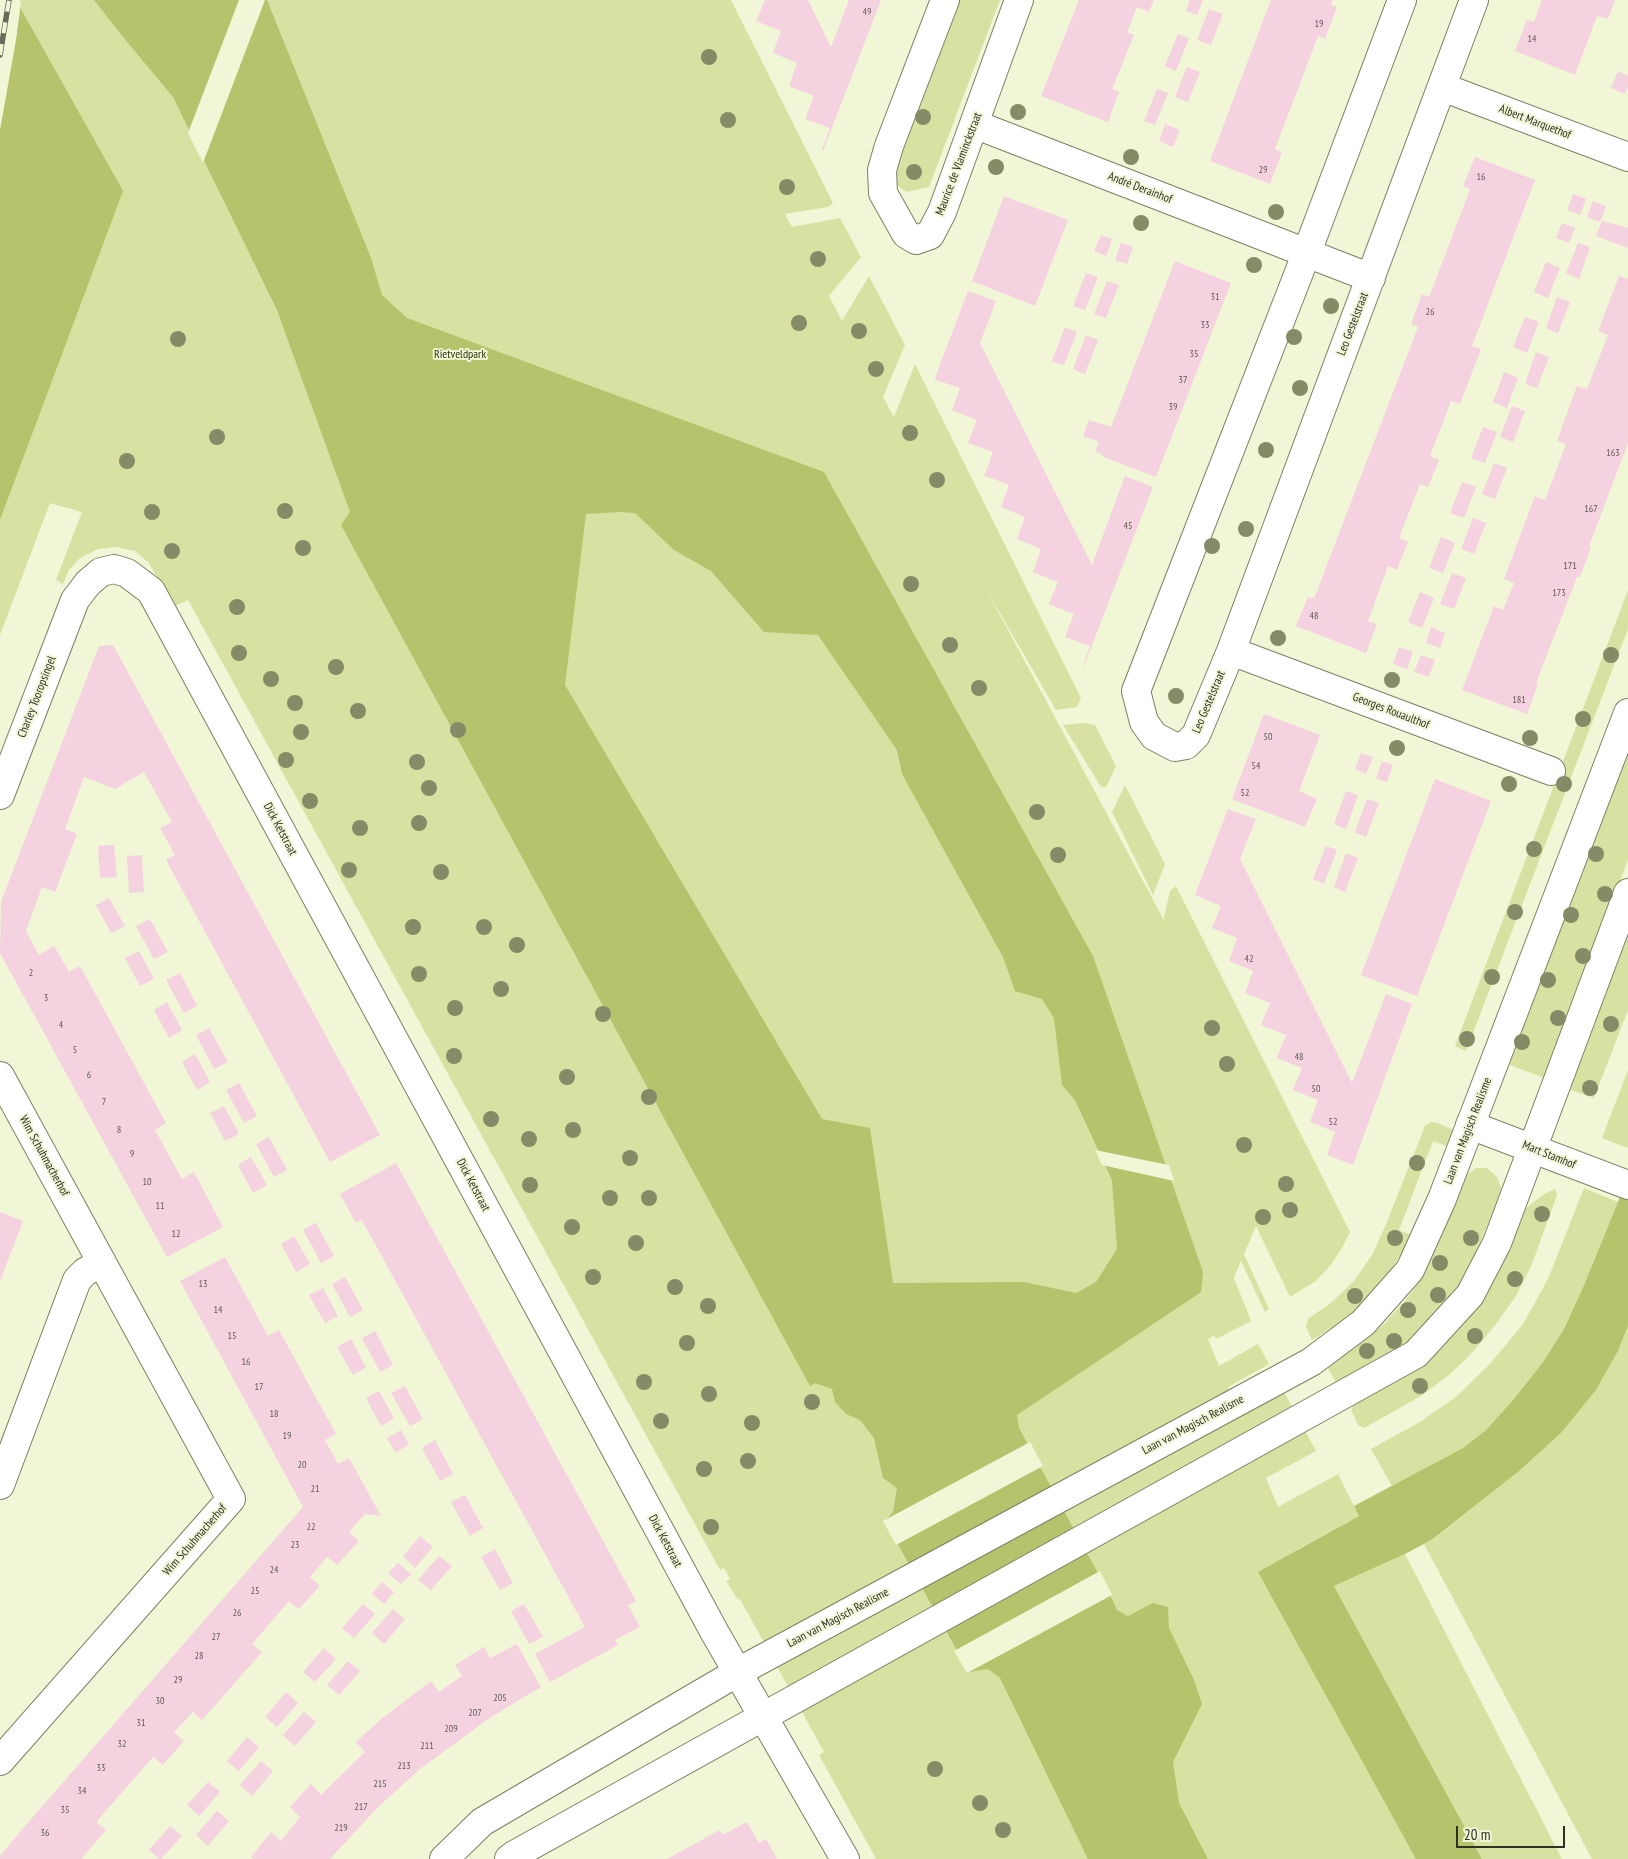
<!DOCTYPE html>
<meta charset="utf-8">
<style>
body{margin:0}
#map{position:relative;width:1628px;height:1859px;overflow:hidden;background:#f1f6d7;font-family:"PT Sans Narrow",sans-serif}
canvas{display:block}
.scale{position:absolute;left:1456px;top:1826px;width:109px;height:22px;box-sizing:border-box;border:2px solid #2f3125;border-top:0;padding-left:6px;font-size:15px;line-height:18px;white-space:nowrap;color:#2f3125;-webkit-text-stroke:4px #f1f6d7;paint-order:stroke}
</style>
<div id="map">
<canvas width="1628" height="1859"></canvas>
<div class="scale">20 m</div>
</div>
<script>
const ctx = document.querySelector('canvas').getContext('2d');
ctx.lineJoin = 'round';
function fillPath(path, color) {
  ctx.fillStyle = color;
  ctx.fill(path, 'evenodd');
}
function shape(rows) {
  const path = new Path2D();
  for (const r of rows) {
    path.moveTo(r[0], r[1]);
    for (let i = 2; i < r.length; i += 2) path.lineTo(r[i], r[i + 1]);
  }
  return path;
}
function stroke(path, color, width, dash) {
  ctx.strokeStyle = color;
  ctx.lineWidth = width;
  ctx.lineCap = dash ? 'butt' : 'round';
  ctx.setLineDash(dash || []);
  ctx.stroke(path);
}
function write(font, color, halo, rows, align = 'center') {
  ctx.font = font + ' "PT Sans Narrow",sans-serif';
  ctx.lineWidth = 4;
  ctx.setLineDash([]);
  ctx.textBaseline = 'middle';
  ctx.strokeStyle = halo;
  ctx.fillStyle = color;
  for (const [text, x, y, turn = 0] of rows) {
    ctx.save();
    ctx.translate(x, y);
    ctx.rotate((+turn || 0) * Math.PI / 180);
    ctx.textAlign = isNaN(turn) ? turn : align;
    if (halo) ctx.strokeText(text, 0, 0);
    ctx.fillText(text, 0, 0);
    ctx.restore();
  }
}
const green = shape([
 [16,0,731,0,833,203,828,207,785,214,792,227,840,218,861,257,829,296,842,321,869,276,905,345,883,397,894,417,915,364,1081,698,1077,707,1056,710,986,589,1165,922,1164,917,1170,891,1176,886,1350,1232,1342,1248,1330,1266,1316,1281,1290,1297,1256,1226,1244,1254,1269,1309,1265,1312,1241,1261,1234,1278,1251,1321,1216,1339,1214,1335,1208,1339,1219,1366,1258,1344,1269,1364,1228,1387,1239,1412,1282,1388,1316,1451,1266,1478,1278,1507,1338,1474,1359,1516,1297,1550,1460,1859,876,1859,819,1755,824,1752,740,1599,738,1600,726,1581,730,1579,724,1568,720,1570,188,600,173,607,149,563,135,551,116,547,98,549,79,559,69,570,63,584,56,580,82,512,50,503,0,635,0,520,10,493],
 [956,0,1000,0,929,187,906,192,896,184,892,169],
 [1628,590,1628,629,1466,1051,1455,1046],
 [1083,723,1095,725,1116,766,1106,787,1101,787,1063,725],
 [1628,741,1628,860,1544,1078,1505,1063],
 [1125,785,1165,864,1153,895,1112,812],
 [1628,931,1628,1010,1594,1098,1568,1089],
 [1628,1070,1628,1148,1602,1138],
 [1431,1122,1438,1123,1453,1130,1446,1146,1433,1141,1399,1230,1412,1235,1385,1280,1352,1315,1312,1340,1306,1327,1308,1319,1332,1302,1354,1281,1372,1255,1384,1229,1425,1126],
 [1476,1168,1487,1168,1497,1177,1501,1188,1499,1198,1466,1275,1447,1301,1423,1329,1401,1347,1338,1386,1325,1363,1359,1343,1383,1325,1404,1302,1420,1280,1433,1253,1465,1176],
 [1584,1188,1618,1202,1584,1285,1564,1329,1543,1362,1513,1400,1486,1430,1463,1448,1392,1486,1371,1449,1420,1422,1457,1396,1490,1364,1523,1324,1548,1279],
 [1555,1189,1557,1195,1532,1264,1516,1296,1493,1328,1468,1357,1449,1375,1421,1396,1364,1428,1358,1425,1351,1410,1355,1403,1412,1369,1521,1212,1544,1194],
 [1628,1326,1628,1859,1592,1859,1424,1544,1434,1539,1518,1472,1561,1433,1596,1390,1618,1351],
 [1405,1554,1562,1859,1482,1859,1334,1586]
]);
const water = shape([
 [0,0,16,0,123,191,0,520],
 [94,0,267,0,371,258,382,295,407,318,824,472,1093,956,1203,1272,1201,1292,1017,1415,1019,1428,1113,1601,1117,1610,1128,1616,1153,1603,1168,1607,1169,1628,1194,1680,1202,1704,1173,1762,1179,1803,1208,1859,1088,1859,1000,1678,988,1669,969,1672,885,1521,893,1512,897,1488,883,1478,874,1438,860,1420,846,1414,835,1402,832,1389,815,1383,810,1386,341,525,350,512,277,310,173,97,128,43],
 [620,512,635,513,674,550,711,571,764,632,818,635,897,750,902,774,1003,957,1015,991,1042,999,1054,1018,1062,1085,1075,1100,1112,1180,1117,1249,1096,1282,1076,1293,1024,1282,893,1283,870,1128,822,1119,565,685,586,514],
 [1628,1170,1628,1326,1618,1351,1596,1390,1561,1433,1518,1472,1433,1539,1405,1554,1334,1586,1482,1859,1416,1859,1258,1572,1359,1516,1354,1506,1463,1448,1486,1430,1513,1400,1543,1362,1564,1329,1584,1285,1618,1202]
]);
const pier = shape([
 [0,0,19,0,21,2,16,40,0,130],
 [239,0,265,0,203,163,188,133],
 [1095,1150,1169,1165,1174,1181,1102,1165],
 [1030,1442,1043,1466,896,1545,883,1521],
 [1100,1571,1112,1595,967,1673,954,1651]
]);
const building = shape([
 [765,0,808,0,831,47,849,0,881,0,823,151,822,150,830,128,805,119,814,96,789,86,797,63,773,53,781,31,756,21],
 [1079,0,1154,0,1149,12,1137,7,1127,32,1134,35,1112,89,1119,92,1108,122,1041,96],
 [1190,0,1203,0,1197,15,1186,11],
 [1271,0,1333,0,1331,5,1337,7,1325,39,1318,36,1275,149,1282,152,1270,184,1210,161],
 [1542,0,1615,0,1608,19,1597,16,1575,75,1515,51,1527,20,1534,22],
 [1209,9,1223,14,1211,45,1197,40],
 [1178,34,1189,38,1176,71,1165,66],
 [1187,67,1200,72,1188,102,1175,97],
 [1618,71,1628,76,1628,87,1625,94,1611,88],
 [1157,89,1168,93,1155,125,1144,121],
 [1165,124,1180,130,1173,147,1159,141],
 [1475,157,1535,180,1472,346,1481,349,1460,404,1451,401,1430,456,1439,460,1428,487,1420,484,1399,538,1408,542,1397,570,1388,566,1368,621,1377,624,1366,653,1296,626,1308,597,1314,599,1418,327,1411,324,1422,294,1429,297,1460,216,1470,189,1463,186],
 [1573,194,1586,199,1580,215,1567,210],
 [1004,196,1068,220,1035,306,972,281],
 [1593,201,1606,206,1600,222,1587,217],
 [1602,221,1628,228,1628,248,1596,236],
 [1562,223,1575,228,1569,243,1556,238],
 [1101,235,1112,239,1106,256,1094,251],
 [1121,243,1133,247,1127,264,1115,260],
 [1578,243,1590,247,1579,279,1566,273],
 [1175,261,1231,283,1156,477,1101,456,1102,454,1095,452,1099,442,1083,436,1089,420,1111,427],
 [1546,262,1560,268,1548,298,1534,292],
 [1086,273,1098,277,1085,310,1073,306],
 [1619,276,1628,279,1628,443,1589,546,1591,547,1580,577,1577,577,1536,683,1538,684,1527,714,1462,690,1494,606,1503,610,1514,583,1504,579,1535,496,1545,500,1566,444,1557,441,1577,386,1587,389,1608,335,1598,331],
 [1107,281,1119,285,1106,318,1094,314],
 [968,291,996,301,980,343,1092,565,1125,476,1153,487,1084,666,1083,666,1090,646,1065,637,1074,614,1049,604,1058,582,1033,572,1041,549,1017,539,1025,517,1001,507,1009,485,986,476,984,477,993,452,968,443,977,420,952,410,960,388,936,380,935,378],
 [1557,297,1570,302,1558,333,1546,328],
 [1525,317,1539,322,1527,353,1513,347],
 [1065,327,1077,332,1064,365,1052,361],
 [1086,335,1098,340,1085,374,1073,369],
 [1536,352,1549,357,1537,388,1525,384],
 [1504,372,1518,378,1507,408,1493,402],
 [1512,406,1525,411,1513,442,1500,437],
 [1483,427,1497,432,1485,463,1471,458],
 [1494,463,1507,468,1495,499,1482,494],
 [1462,482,1476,487,1464,518,1450,513],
 [1473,518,1486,523,1474,554,1461,549],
 [1441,537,1455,543,1443,573,1429,568],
 [1452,573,1466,578,1454,609,1440,604],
 [1420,592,1434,598,1422,628,1408,622],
 [1431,627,1445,633,1440,648,1426,643],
 [113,645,380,1135,330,1162,166,860,175,855,160,828,172,822,144,772,115,789,84,777,65,829,77,834,55,892,42,887,26,931,39,955,54,946,69,972,80,966,166,1123,155,1130,182,1179,194,1172,223,1227,167,1257,0,953,1,902,99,646],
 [1399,647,1413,652,1407,669,1393,664],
 [1421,655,1435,660,1429,677,1414,672],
 [1264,714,1320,735,1299,791,1317,799,1305,827,1232,799],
 [1361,753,1373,757,1366,774,1355,769],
 [1382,761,1393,765,1387,782,1376,778],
 [1435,779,1491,801,1417,996,1361,975],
 [1346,791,1358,795,1346,829,1334,824],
 [1367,799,1379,803,1366,837,1355,832],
 [1228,809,1256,819,1240,859,1352,1083,1386,994,1412,1004,1353,1165,1327,1155,1335,1132,1310,1122,1318,1100,1293,1090,1302,1068,1277,1058,1286,1035,1261,1025,1270,1003,1245,993,1253,971,1229,961,1237,938,1212,928,1221,906,1195,895],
 [114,845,117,877,100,878,98,846],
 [1326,846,1337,850,1324,884,1313,879],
 [1346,853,1358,858,1345,892,1334,887],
 [142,855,144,892,129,893,127,856],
 [109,898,125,926,111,933,96,905],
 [150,919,168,952,154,959,136,926],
 [139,951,154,979,140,986,125,958],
 [180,973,197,1006,184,1013,166,980],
 [167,1002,182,1030,169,1038,154,1010],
 [209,1028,228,1062,214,1069,196,1035],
 [195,1054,210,1082,197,1090,182,1062],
 [239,1083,257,1116,244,1123,226,1090],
 [224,1106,239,1134,225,1141,210,1113],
 [269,1137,287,1170,274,1177,256,1144],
 [251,1157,267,1185,253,1193,238,1165],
 [396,1163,636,1601,628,1605,640,1627,615,1640,618,1645,550,1682,535,1654,585,1627,362,1220,356,1223,340,1194],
 [0,1212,23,1221,0,1281],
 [316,1223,334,1256,321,1263,303,1230],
 [294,1236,310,1264,296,1272,281,1244],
 [225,1257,268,1336,279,1330,336,1434,325,1440,338,1464,349,1458,381,1516,365,1514,349,1532,359,1541,337,1565,327,1557,310,1577,320,1586,299,1609,289,1601,252,1644,262,1652,202,1720,193,1712,174,1732,184,1741,163,1765,153,1757,96,1822,106,1830,81,1859,0,1859,0,1856,19,1833,303,1507,180,1281],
 [345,1277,363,1310,350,1317,332,1284],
 [323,1288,338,1316,325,1323,309,1295],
 [375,1331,393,1365,380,1372,362,1338],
 [351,1339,366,1367,353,1375,337,1347],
 [405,1386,423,1419,410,1426,391,1393],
 [379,1391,394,1418,381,1426,366,1398],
 [401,1430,409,1445,395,1452,387,1438],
 [435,1440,453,1474,440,1481,422,1448],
 [465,1495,483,1528,470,1536,451,1502],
 [420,1536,433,1547,415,1568,403,1556],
 [495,1549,513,1583,500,1590,481,1557],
 [439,1556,452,1566,431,1590,418,1580],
 [398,1563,411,1574,401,1584,388,1573],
 [382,1582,394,1592,384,1604,372,1594],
 [363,1604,375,1614,354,1638,342,1628],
 [524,1604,543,1637,529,1644,511,1611],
 [393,1609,405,1619,384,1644,372,1633],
 [517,1644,541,1687,491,1717,420,1769,377,1808,330,1859,254,1859,251,1857,271,1832,281,1841,300,1817,290,1807,311,1784,321,1795,365,1752,356,1742,380,1720,431,1681,439,1692,462,1676,455,1665,484,1647,490,1658],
 [324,1648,336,1659,315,1682,303,1672],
 [348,1661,360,1671,339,1695,327,1685],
 [286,1692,298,1703,277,1727,265,1717],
 [304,1712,316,1722,295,1746,283,1735],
 [247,1737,259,1747,239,1771,227,1761],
 [261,1761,273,1771,252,1796,240,1785],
 [208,1782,220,1792,199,1816,187,1805],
 [217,1811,229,1821,208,1846,196,1835],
 [747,1822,759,1843,766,1839,777,1859,667,1859,720,1830,722,1835],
 [170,1826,182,1836,161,1859,159,1859,149,1850]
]);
const street = shape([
 [945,0,889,146,882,170,883,193,906,234,916,240,930,235,942,212,1019,0],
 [1402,0,1307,252,1136,691,1144,722,1154,736,1175,747,1186,745,1196,735,1231,651,1474,0],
 [1442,87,1628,157],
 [974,124,1371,278],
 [1231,651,1551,771],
 [0,795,75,600,88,583,101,572,114,569,127,573,151,591,715,1633,845,1859],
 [0,1076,231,1499,0,1761],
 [1470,1125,1628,1185],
 [0,1485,77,1280,85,1272,102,1262]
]);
const secondary = shape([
 [444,1859,482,1822,738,1672,1311,1362,1363,1323,1410,1270,1442,1199,1628,713],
 [509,1859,514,1855,1416,1354,1470,1295,1497,1243,1628,893]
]);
const rail = shape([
 [0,55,9,0]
]);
const trees = [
 [709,57],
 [1018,112],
 [923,117],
 [728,120],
 [1131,157],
 [996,167],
 [914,172],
 [787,187],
 [1276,212],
 [1141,223],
 [818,259],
 [1254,265],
 [1331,306],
 [799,323],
 [859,331],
 [1294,337],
 [178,339],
 [876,369],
 [1300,388],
 [910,433],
 [217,437],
 [1266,450],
 [127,461],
 [937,480],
 [285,511],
 [152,512],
 [1246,529],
 [1212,546],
 [303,548],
 [172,551],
 [911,584],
 [237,607],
 [1278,638],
 [950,645],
 [239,653],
 [1611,655],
 [336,667],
 [271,679],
 [1392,680],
 [979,688],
 [1176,696],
 [295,703],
 [358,711],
 [1583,719],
 [458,730],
 [301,732],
 [1530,738],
 [1397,748],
 [286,760],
 [417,762],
 [1509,784],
 [1564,784],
 [429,788],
 [310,801],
 [1037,812],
 [419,823],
 [360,828],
 [1534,849],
 [1596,854],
 [1058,855],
 [349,870],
 [441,872],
 [1605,894],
 [1515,912],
 [1571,915],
 [413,927],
 [484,927],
 [517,945],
 [1583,956],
 [419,974],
 [1492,977],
 [1548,980],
 [501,989],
 [455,1008],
 [603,1014],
 [1558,1018],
 [1611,1024],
 [1212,1028],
 [1467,1039],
 [1522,1042],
 [454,1056],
 [1227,1064],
 [567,1077],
 [1590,1088],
 [649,1097],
 [491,1119],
 [573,1130],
 [529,1139],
 [1244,1145],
 [630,1158],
 [1417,1163],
 [1286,1184],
 [530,1185],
 [610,1198],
 [649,1198],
 [1290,1210],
 [1542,1214],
 [1263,1217],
 [572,1227],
 [1395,1238],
 [1471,1238],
 [636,1243],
 [1440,1263],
 [593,1277],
 [1515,1279],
 [675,1287],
 [1438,1295],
 [1355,1296],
 [708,1306],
 [1408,1310],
 [1475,1336],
 [1394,1341],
 [687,1343],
 [1367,1351],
 [644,1382],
 [1420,1386],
 [709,1394],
 [812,1402],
 [661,1421],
 [752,1423],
 [748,1461],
 [704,1469],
 [711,1527],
 [935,1769],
 [980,1803],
 [1003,1830]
];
const numberNames = [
 ["49",867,12],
 ["19",1319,24],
 ["14",1532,39],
 ["29",1263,170],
 ["16",1481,177],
 ["31",1215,297],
 ["26",1430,312],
 ["33",1205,325],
 ["35",1194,354],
 ["37",1183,380],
 ["39",1173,407],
 ["163",1613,453],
 ["167",1591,509],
 ["45",1128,526],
 ["171",1570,566],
 ["173",1559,593],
 ["48",1314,616],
 ["181",1519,700],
 ["50",1268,737],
 ["54",1256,766],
 ["52",1245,793],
 ["42",1249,959],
 ["2",31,973],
 ["3",46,998],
 ["4",61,1025],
 ["5",75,1050],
 ["48",1299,1057],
 ["6",89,1075],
 ["50",1316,1089],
 ["7",104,1102],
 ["52",1333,1122],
 ["8",119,1130],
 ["9",132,1154],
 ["10",147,1182],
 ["11",160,1206],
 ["12",176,1234],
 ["13",203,1284],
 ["14",218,1310],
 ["15",232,1336],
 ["16",246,1362],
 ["17",259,1387],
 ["18",274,1414],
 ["19",287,1436],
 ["20",302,1465],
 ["21",315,1489],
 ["22",311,1527],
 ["23",295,1545],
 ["24",274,1570],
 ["25",255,1591],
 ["26",237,1613],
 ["27",216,1637],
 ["28",199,1656],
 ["29",178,1680],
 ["205",500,1698],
 ["30",160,1701],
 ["207",475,1713],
 ["31",141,1723],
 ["209",451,1729],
 ["32",122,1744],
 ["211",427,1746],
 ["213",404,1766],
 ["33",101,1768],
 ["215",380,1784],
 ["34",82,1791],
 ["217",361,1807],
 ["35",65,1810],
 ["219",341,1828],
 ["36",45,1833]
];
const streetNames = [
 ["Albert Marquethof",1535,122,21],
 ["Maurice de Vlaminckstraat",959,164,-69],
 ["André Derainhof",1140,188,21],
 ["Leo Gestelstraat",1353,324,-69],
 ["Charley Tooropsingel",37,697,-69],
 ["Leo Gestelstraat",1209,702,-67],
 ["Georges Rouaulthof",1391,711,21],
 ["Dick Ketstraat",280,829,62],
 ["Laan van Magisch Realisme",1468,1131,-69],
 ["Mart Stamhof",1549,1155,22],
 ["Wim Schuhmacherhof",44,1156,61],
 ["Dick Ketstraat",473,1185,62],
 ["Laan van Magisch Realisme",1193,1425,-28],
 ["Wim Schuhmacherhof",195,1540,-49],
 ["Dick Ketstraat",665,1541,62],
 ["Laan van Magisch Realisme",838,1618,-28]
];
const parkNames = [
 ["Rietveldpark",460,355]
];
fillPath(green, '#d8e1a1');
fillPath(water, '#b7c26c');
fillPath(pier, '#f1f6d7');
fillPath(building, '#f4d2df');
stroke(street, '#7c8064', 30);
stroke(secondary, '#7c8064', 30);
stroke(street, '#fff', 28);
stroke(secondary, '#fff', 28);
stroke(rail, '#696b5a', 5.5);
stroke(rail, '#f1f6d7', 4, [11]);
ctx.fillStyle = '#858a67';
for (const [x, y] of trees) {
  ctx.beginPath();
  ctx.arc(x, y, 8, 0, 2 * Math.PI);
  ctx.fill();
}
write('10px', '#605954', null, numberNames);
write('12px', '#2f3125', '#f1f6d7', streetNames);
write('12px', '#2d310c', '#f1f6d7', parkNames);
</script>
